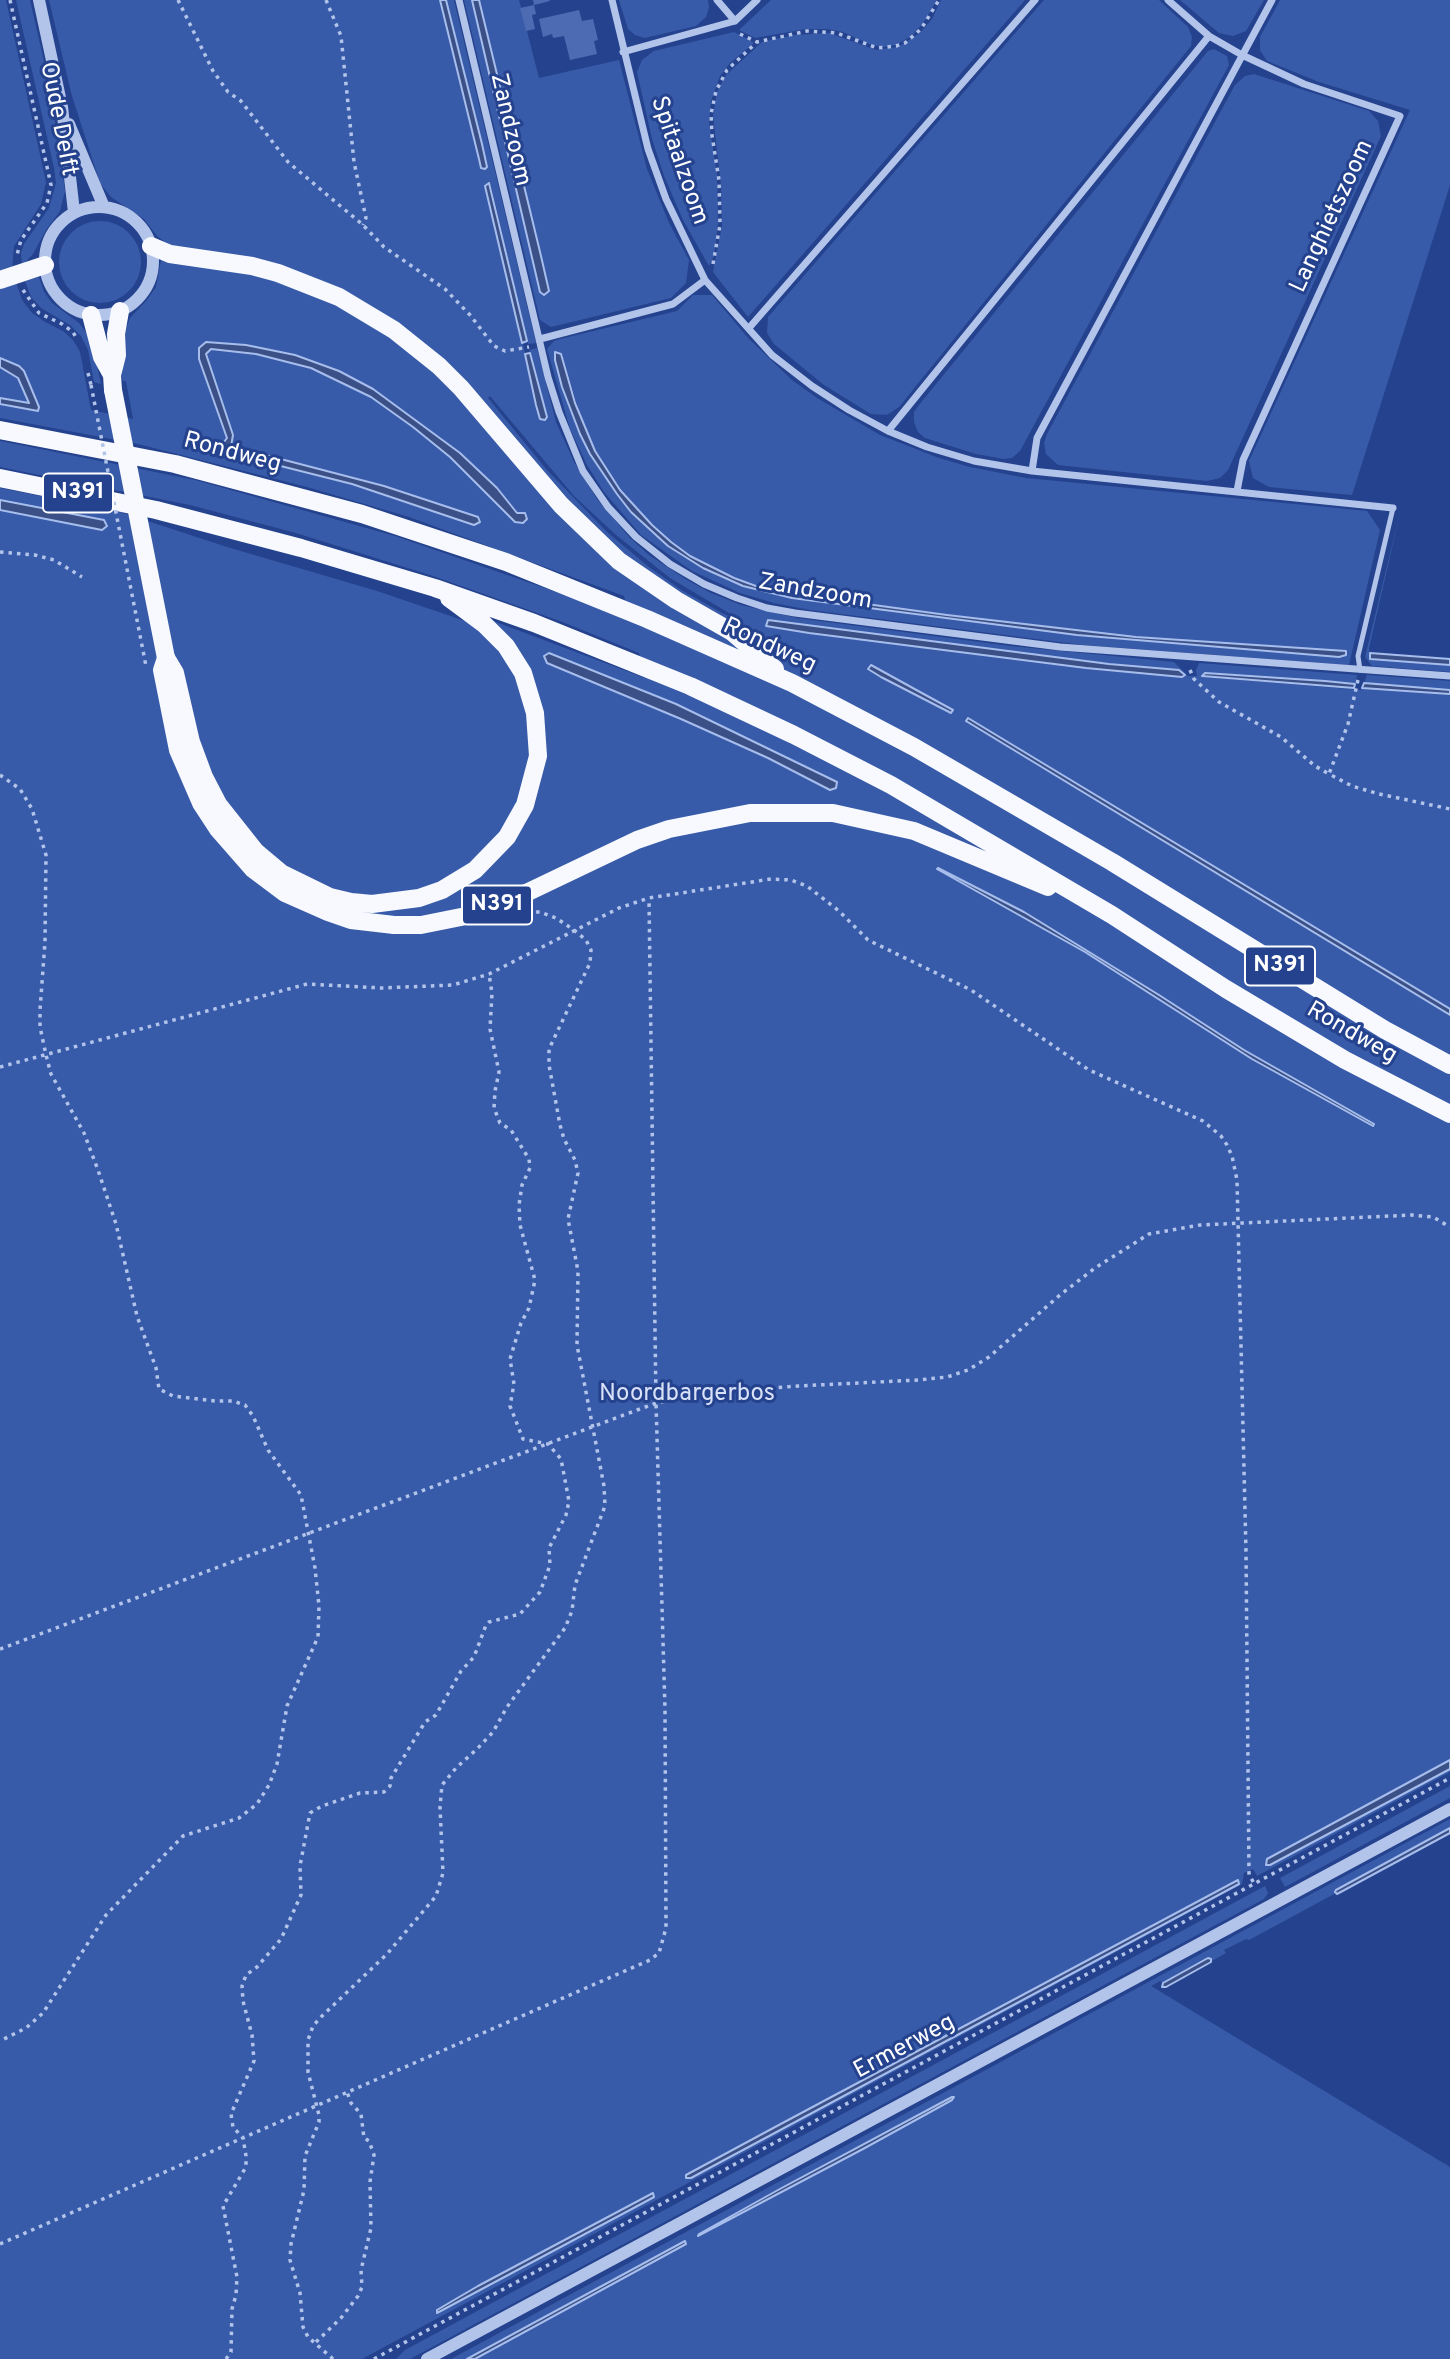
<!DOCTYPE html>
<style>
body{margin:0}
canvas{display:block;background:#24428d}
</style>
<canvas width="1450" height="2359"></canvas>
<script>
const ctx = document.querySelector('canvas').getContext('2d');
ctx.lineJoin = 'round';
function fillPath(path, color) {
  ctx.fillStyle = color;
  ctx.fill(path, 'evenodd');
}
function shape(rows) {
  const path = new Path2D();
  for (const r of rows) {
    if (r.length === 3) {
      path.moveTo(r[0] + r[2], r[1]);
      path.arc(r[0], r[1], r[2], 0, 2 * Math.PI);
      continue;
    }
    path.moveTo(r[0], r[1]);
    for (let i = 2; i < r.length; i += 2) path.lineTo(r[i], r[i + 1]);
  }
  return path;
}
function stroke(path, color, width, dash) {
  ctx.strokeStyle = color;
  ctx.lineWidth = width;
  ctx.lineCap = dash ? 'butt' : 'round';
  ctx.setLineDash(dash || []);
  ctx.stroke(path);
}
function write(font, color, halo, rows, align = 'center') {
  ctx.font = font + ' Overpass,sans-serif';
  ctx.lineWidth = 6;
  ctx.setLineDash([]);
  ctx.textBaseline = 'middle';
  ctx.strokeStyle = halo;
  ctx.fillStyle = color;
  for (const [text, x, y, turn = 0] of rows) {
    ctx.save();
    ctx.translate(x, y);
    ctx.rotate((+turn || 0) * Math.PI / 180);
    ctx.textAlign = isNaN(turn) ? turn : align;
    if (halo) ctx.strokeText(text, 0, 0);
    ctx.fillText(text, 0, 0);
    ctx.restore();
  }
}
const green = shape([
 [0,0,6,0,46,182,41,204,14,246,12,270,0,273],
 [16,0,30,0,50,88,65,191,60,211,46,230,33,254,22,266,21,253,24,244,49,208,56,183,54,168],
 [49,0,440,0,479,159,481,168,485,169,487,167,482,144,446,0,454,0,536,343,528,344,491,185,486,184,540,418,543,420,547,417,529,350,537,348,556,422,574,462,597,499,630,538,649,555,687,580,711,593,741,605,797,618,1010,646,1174,662,1188,676,1197,676,1196,670,1199,663,1357,675,1355,684,1205,673,1202,674,1204,677,1361,690,1362,688,1450,694,1450,1762,1265,1862,1266,1864,1270,1865,1450,1769,1450,1772,1257,1876,1253,1869,1244,1873,1242,1884,362,2359,0,2359,0,510,102,530,107,525,104,520,0,500,0,488,120,512,227,547,377,591,468,622,486,633,503,650,518,656,510,641,488,619,645,678,639,653,560,621,433,576,296,533,190,505,0,467,0,441,195,480,395,536,562,594,631,622,624,596,409,517,307,487,138,444,0,418,0,404,36,411,39,409,24,371,19,366,0,358,0,285,16,282,22,300,32,313,45,322,63,331,73,340,80,352,91,410,133,419,126,381,123,381,122,378,123,336,130,318,147,300,156,287,161,260,196,262,248,271,274,278,325,297,380,326,434,368,471,406,549,500,617,565,645,575,694,604,644,571,586,522,556,490,465,383,426,346,396,323,345,293,289,270,236,256,186,250,169,245,157,236,144,219,111,197,100,183,72,96],
 [206,342,246,345,295,355,339,371,373,389,460,453,497,488,518,513,526,514,527,519,523,523,515,522,450,457,413,427,371,397,311,368,256,354,211,349,206,355,233,435,231,446,384,486,478,517,480,522,474,525,352,484,217,450,216,443,224,442,227,439,199,359,198,351],
 [490,396,574,496,616,535,670,578,739,619,726,615,683,591,649,567,607,532,547,470,488,398],
 [768,620,1109,664,1179,670,1185,675,1029,660,769,627,766,625],
 [550,653,649,693,652,705,547,663,544,656],
 [1237,1881,1238,1884,691,2178,686,2178,686,2175],
 [653,2193,654,2197,643,2203,437,2313,437,2310,478,2286],
 [464,0,472,0,540,292,544,295,549,291,479,0,519,0,539,78,619,60,647,169,669,223,689,260,686,283,671,298,551,327,540,320],
 [619,0,708,0,709,7,706,17,696,26,645,38,635,35,628,29],
 [771,0,937,0,925,20,912,36,895,45,884,47,869,44,843,32,827,29,806,29,755,38,739,30],
 [941,0,1025,0,748,317,713,272,722,226,721,185,713,116,717,92,726,75,762,42,795,35,829,33,876,50,898,47,920,33,932,19],
 [1044,0,1159,0,1188,27,1192,37,1191,46,899,407,887,415,871,414,824,385,774,344,767,333,768,317],
 [1180,0,1264,0,1246,31,1233,36,1219,33],
 [1280,0,1450,0,1450,185,1352,495,1269,487,1253,478,1249,461,1410,110,1319,82,1267,61,1260,50,1260,37],
 [734,32,753,42,753,44,730,63,720,76,711,101,709,123,717,175,718,223,714,256,709,266,683,220,664,176,652,139,637,72,642,60,654,51],
 [1214,49,1227,56,1229,65,1020,451,1012,458,1004,459,976,454,925,438,918,432,914,422,914,412,919,405,1208,51],
 [1254,74,1369,111,1378,121,1381,136,1228,470,1220,478,1207,481,1058,465,1046,454,1044,443,1047,434,1235,85,1245,76],
 [100,262,41],
 [39,277,44,292,52,303,79,323,91,339,101,384,94,382,88,350,81,336,70,325,41,308,31,297,25,281],
 [693,295,712,295,749,339,792,380,817,398,880,435,939,458,970,467,1026,478,1367,511,1380,530,1349,665,1083,645,810,610,774,603,740,593,692,571,641,535,604,492,587,465,570,429,547,349,554,341,560,339,677,311],
 [562,354,582,422,595,451,620,490,652,525,671,542,690,556,734,578,764,589,786,593,947,615,1136,637,1345,651,1346,655,1339,656,1077,635,792,598,743,586,683,557,668,546,631,511,617,494,590,454,571,410,555,360],
 [0,367,18,378,29,404,0,398],
 [1403,500,1369,648,1370,658,1450,665,1450,672,1372,666,1365,657],
 [1367,675,1450,681,1450,690,1364,683],
 [1450,1786,1450,1798,1285,1887,1280,1878],
 [1450,1819,1450,1828,1336,1890,1336,1893,1249,1940,1246,1939,1224,1950,1226,1953,1212,1961,1208,1958,1163,1983,1160,1981,1151,1986,1450,2167,1450,2359,475,2359,686,2244,467,2359,451,2359],
 [952,2097,954,2098,952,2100,863,2149,699,2237,699,2234],
 [1265,1886,1268,1893,1264,1899,410,2359,396,2359,405,2350]
]);
const water = shape([
 [440,0,446,0,482,144,487,167,485,169,481,168,479,159,440,0],
 [472,0,479,0,541,256,549,291,544,295,540,292,472,0],
 [489,183,527,341,522,343,485,186,489,183],
 [206,342,246,345,295,355,339,371,373,389,460,453,497,488,517,513,525,513,527,519,523,523,515,522,450,457,413,427,371,397,311,368,256,354,211,349,206,354,233,435,231,446,384,486,478,517,480,522,474,525,352,484,217,450,216,443,224,442,227,438,199,359,199,348,206,342],
 [555,352,561,354,575,403,595,451,620,490,652,525,671,542,690,556,734,578,764,589,786,593,947,615,1136,637,1346,651,1346,655,1339,657,1077,635,792,598,743,586,703,568,668,546,631,512,617,494,590,454,580,434,562,387,555,360,555,352],
 [530,353,547,417,545,420,540,419,536,405,525,354,530,353],
 [0,358,19,366,24,371,39,407,38,411,0,404,0,398,29,403,18,378,0,367,0,358],
 [0,500,104,520,107,526,102,530,0,510,0,500],
 [768,620,1109,664,1179,670,1185,675,1182,677,1086,668,809,633,766,626,768,620],
 [549,653,676,704,837,782,836,788,830,790,768,758,681,719,547,663,544,656,549,653],
 [1370,653,1450,659,1450,665,1370,659,1370,653],
 [871,665,920,692,953,710,951,713,881,677,868,669,871,665],
 [1205,673,1325,681,1355,684,1354,688,1202,676,1205,673],
 [1364,683,1450,690,1450,694,1362,688,1364,683],
 [968,718,1450,1009,1450,1015,966,721,968,718],
 [938,868,1024,912,1159,995,1244,1050,1374,1124,1373,1126,1252,1059,1085,952,937,869,938,868],
 [1450,1760,1450,1769,1270,1865,1266,1865,1267,1859,1450,1760],
 [1450,1828,1450,1833,1337,1894,1335,1892,1336,1890,1450,1828],
 [1238,1880,1239,1884,715,2165,691,2178,686,2178,686,2175,777,2126,1238,1880],
 [1208,1958,1211,1959,1211,1962,1166,1987,1162,1987,1163,1983,1208,1958],
 [952,2097,954,2097,952,2100,863,2149,698,2236,699,2234,778,2190,952,2097],
 [653,2193,654,2197,643,2203,437,2313,437,2310,478,2286,653,2193],
 [685,2241,686,2244,475,2359,467,2359,685,2241]
]);
const building = shape([
 [533,0,549,0,550,1,534,5],
 [534,5,536,14,532,15,535,29,526,31,520,8],
 [579,10,582,21,593,19,598,40,594,41,597,54,570,60,564,36,553,38,552,34,543,37,539,19]
]);
const path = shape([
 [10,0,51,185,47,203,21,240,17,255],
 [178,0,213,71,228,92,241,101,288,162,363,225,384,247,445,289,470,315,494,346,505,351,529,347],
 [326,0,341,36,354,162,366,218,363,225],
 [740,34,757,42],
 [713,264,720,225,719,180,712,135,711,114,716,91,727,70,757,42,807,31,837,33,877,48,896,46,905,43,921,29,939,0],
 [23,290,39,313,62,324,73,332,77,339],
 [88,373,91,385],
 [0,552,35,555,54,560,82,577],
 [1190,670,1194,679,1219,702,1281,737,1315,766,1329,774],
 [1358,680,1348,724,1329,774,1352,786,1379,794,1450,809],
 [0,775,20,789,32,809,46,855,45,942,40,1010,40,1027,46,1055,51,1074,84,1133,98,1170,116,1224,137,1316,156,1368,159,1389,173,1396,215,1401,233,1401,245,1405,253,1416,268,1450,301,1495,315,1568,319,1606,318,1637,287,1706,277,1764,269,1785,257,1804,239,1818,183,1836,106,1915,43,2013,26,2028,0,2041],
 [0,1067,307,984,382,988,453,985,489,974,619,908,649,898,771,879,791,880,807,886,839,911,868,940,971,990,1089,1070,1203,1121,1221,1136,1227,1145,1232,1156,1237,1180,1246,1552,1249,1875,1254,1883],
 [0,1649,656,1403,699,1394,798,1386,918,1380,947,1377,968,1370,989,1357,1060,1295,1095,1268,1149,1234,1200,1225,1412,1215,1433,1217,1450,1227],
 [0,2244,650,1960,659,1953,666,1928,665,1709,656,1403,649,899],
 [316,2342,341,2318,358,2296,362,2287,361,2270,371,2228,370,2182,374,2155,369,2141,364,2138,361,2114,351,2103,347,2092],
 [226,2359,231,2352,232,2309,236,2295,237,2277,223,2206,246,2167,246,2156,243,2138,233,2127,231,2114,254,2061,252,2035,243,2001,242,1986,246,1975,257,1967,281,1939,301,1895,300,1866,310,1813,322,1806,360,1793,384,1792,390,1786,391,1778,425,1722,436,1715,461,1671,474,1657,486,1625,489,1622,520,1614,540,1592,550,1565,549,1548,566,1515,569,1501,561,1459,548,1444,523,1439,510,1406,514,1384,510,1359,521,1323,529,1308,535,1280,520,1225,519,1205,522,1185,530,1168,529,1159,511,1130,500,1123,494,1108,495,1091,499,1072,490,1029,492,993,489,974],
 [333,2359,308,2337,303,2327,300,2293,290,2260,291,2244,304,2190,305,2156,319,2122,319,2115,308,2072,308,2040,313,2026,321,2017,387,1954,436,1896,443,1873,440,1807,442,1785,456,1768,477,1749,493,1732,507,1707,565,1628,572,1611,575,1585,605,1506,604,1486,577,1345,578,1271,568,1219,578,1173,575,1160,564,1139,560,1125,549,1065,549,1049,590,963,591,950,586,940,574,930,556,918,540,912,531,912],
 [374,2359,1450,1778]
]);
const service = shape([
 [1360,670,1358,656,1393,508]
]);
const minor = shape([
 [459,0,548,377,559,412,583,471,608,507,636,537,670,564,704,584,737,598,767,608,795,613,1060,647,1450,676],
 [612,0,648,149,666,199,705,280,772,355,812,386,849,410,888,431,927,447,974,461,1032,471,1393,508],
 [717,0,735,21],
 [1168,0,1209,36,1242,55,1304,84,1400,116,1243,460,1237,491],
 [623,52,735,21,757,0],
 [749,328,1035,0],
 [540,339,673,304,705,280],
 [888,431,1209,36],
 [1032,471,1037,438,1272,0]
]);
const tertiary = shape([
 [39,0,62,107,74,212],
 [69,124,104,207],
 [99,261,54],
 [427,2359,1450,1809]
]);
const primary = shape([
 [151,246,170,254,252,266,278,273,339,297,394,330,439,366,461,388,561,505,619,561,676,600,732,632,775,669],
 [0,280,45,265],
 [91,315,102,357,112,375,113,390],
 [112,375,117,355,116,334,120,311],
 [0,430,175,464,362,514,506,562,647,619,792,683,914,747,1112,862,1385,1030,1450,1065],
 [0,478,156,510,301,548,435,588,534,623,690,686,794,735,891,785,1112,915,1226,989,1345,1060,1450,1114],
 [166,658,162,670,178,750,201,803,218,829,253,869,285,893,328,912,351,920,394,925,421,925,466,916,526,893,637,840,669,829,750,813,833,813,914,831,1048,887],
 [166,658,175,673,191,742,204,777,218,804,256,852,281,873,330,897,351,902,372,904,419,898,442,890,475,870,507,837,525,805,538,756,535,713,523,673,506,646,484,624,449,598]
]);
const pathBridge = shape([
 [91,385,146,666]
]);
const primaryBridge = shape([
 [113,390,166,658]
]);
const shields = [
 [78,493,70],
 [497,905,70],
 [1280,966,70]
];
const shieldNames = [
 ["N391",78,493],
 ["N391",497,905],
 ["N391",1280,966]
];
const streetNames = [
 ["Oude Delft",57,119,79],
 ["Zandzoom",509,130,77],
 ["Spitaalzoom",678,161,71],
 ["Langhietszoom",1333,217,-65],
 ["Rondweg",232,454,15],
 ["Zandzoom",815,593,10],
 ["Rondweg",769,647,25],
 ["Rondweg",1351,1034,30],
 ["Ermerweg",905,2048,-28]
];
const parkNames = [
 ["Noordbargerbos",687,1395]
];
fillPath(green, '#385ba9');
fillPath(water, '#3a5087');
stroke(water, '#a7bdec', 2);
fillPath(building, '#4c6bb3');
stroke(path, '#b3c4eb', 3.5, [3.5, 5]);
stroke(service, '#b3c4eb', 5);
stroke(minor, '#b3c4eb', 7);
stroke(tertiary, '#b3c4eb', 12);
stroke(primary, '#f7f9fe', 18);
stroke(pathBridge, '#b3c4eb', 3.5, [3.5, 5]);
stroke(primaryBridge, '#f7f9fe', 18);
for (const [x, y, w] of shields) {
  const box = new Path2D();
  box.roundRect(x - w / 2, y - 19.5, w, 39, 5);
  ctx.fillStyle = '#24428d';
  ctx.fill(box);
  stroke(box, '#fff', 2);
}
write('bold 23px', '#fff', null, shieldNames);
write('24px', '#fff', '#24428d', streetNames);
write('24px', '#d8e1f8', '#24428d', parkNames);
</script>
